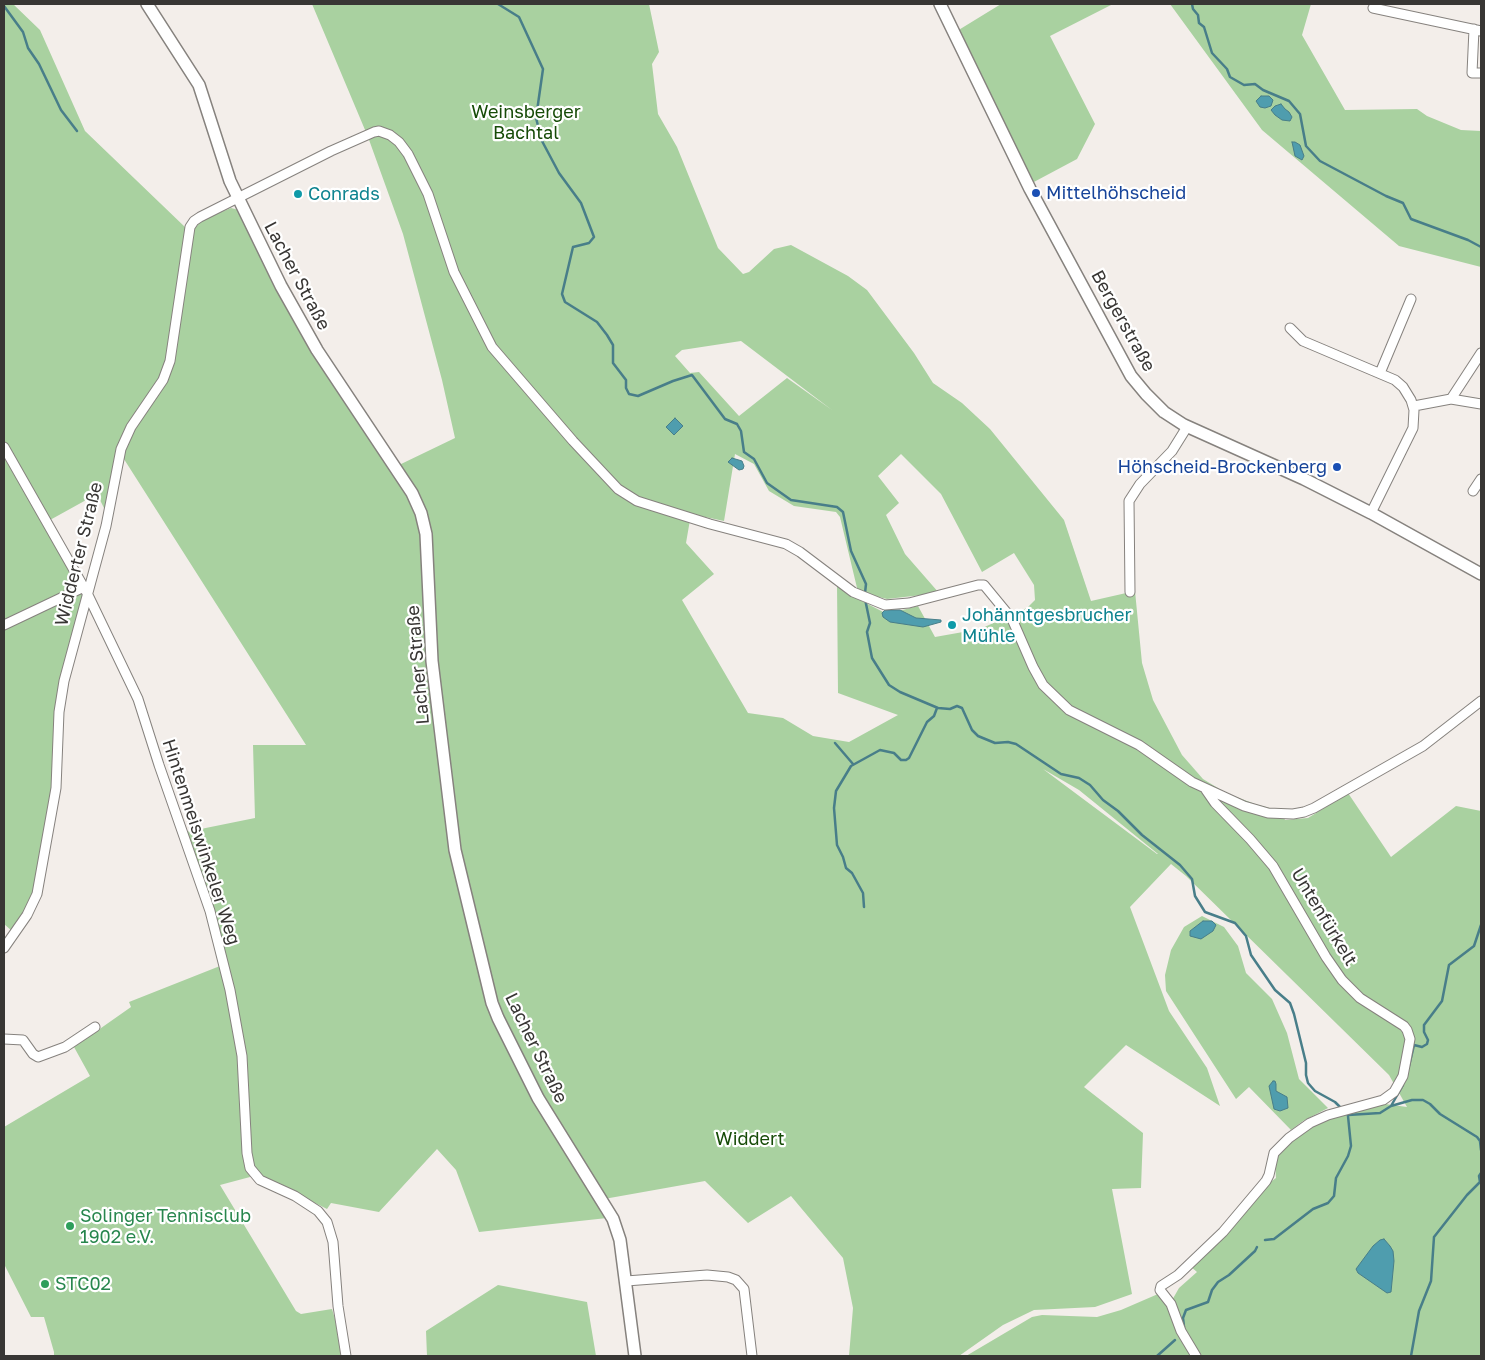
<!DOCTYPE html>
<meta charset="utf-8">
<style>
body{margin:0}
#map{position:relative;width:1485px;height:1360px;overflow:hidden;background:#f3eeea;font-family:"Golos Text",sans-serif}
canvas{display:block}
.frame{position:absolute;inset:0;border:5px solid #383634;pointer-events:none}
</style>
<div id="map">
<canvas width="1485" height="1360"></canvas>
<div class="frame"></div>
</div>
<script>
const ctx = document.querySelector('canvas').getContext('2d');
ctx.lineJoin = 'round';
function fillPath(path, color) {
  ctx.fillStyle = color;
  ctx.fill(path, 'evenodd');
}
function shape(rows) {
  const path = new Path2D();
  for (const r of rows) {
    path.moveTo(r[0], r[1]);
    for (let i = 2; i < r.length; i += 2) path.lineTo(r[i], r[i + 1]);
  }
  return path;
}
function stroke(path, color, width, dash) {
  ctx.strokeStyle = color;
  ctx.lineWidth = width;
  ctx.lineCap = dash ? 'butt' : 'round';
  ctx.setLineDash(dash || []);
  ctx.stroke(path);
}
function write(font, color, halo, rows, align = 'center') {
  ctx.font = font + ' "Golos Text",sans-serif';
  ctx.lineWidth = 4.5;
  ctx.setLineDash([]);
  ctx.textBaseline = 'middle';
  ctx.strokeStyle = halo;
  ctx.fillStyle = color;
  for (const [text, x, y, turn = 0] of rows) {
    ctx.save();
    ctx.translate(x, y);
    ctx.rotate((+turn || 0) * Math.PI / 180);
    ctx.textAlign = isNaN(turn) ? turn : align;
    if (halo) ctx.strokeText(text, 0, 0);
    ctx.fillText(text, 0, 0);
    ctx.restore();
  }
}
const green = shape([
 [4,4,13,4,40,30,85,131,186,228,168,358,163,372,116,452,105,510,97,494,50,520,4,442],
 [312,4,649,4,659,52,652,64,658,114,677,147,718,248,743,274,749,272,774,249,791,245,848,276,867,290,914,353,933,383,962,403,990,429,1064,520,1091,601,1135,591,1142,663,1153,700,1182,755,1203,779,1226,793,1255,804,1281,811,1285,820,1308,818,1348,793,1391,857,1456,806,1481,811,1481,1356,1200,1356,1187,1338,1171,1302,1179,1288,1197,1272,1190,1266,1269,1183,1276,1178,1275,1162,1281,1151,1292,1139,1307,1129,1341,1114,1385,1104,1407,1107,1389,1075,1186,876,1171,864,1130,907,1169,1011,1207,1068,1220,1106,1126,1045,1084,1087,1143,1133,1141,1188,1112,1189,1132,1294,1095,1307,1034,1310,1003,1325,959,1356,849,1356,853,1308,843,1258,791,1196,748,1223,705,1181,604,1199,546,1102,500,1017,459,850,436,661,430,527,399,465,455,438,442,380,403,234,368,137],
 [741,341,832,410,787,378,739,416,699,372,690,373,675,356,682,350],
 [735,454,754,464,769,491,794,506,836,512,840,517,858,592,887,599,939,593,905,554,886,515,899,503,878,476,901,454,941,494,982,572,1014,553,1034,585,1035,600,1027,608,980,629,935,637,918,606,887,614,860,600,837,584,838,693,898,715,849,742,813,736,783,718,748,713,682,600,714,574,686,543,691,514,724,521],
 [1043,769,1079,790,1158,854,1157,854],
 [1001,4,1113,4,1050,36,1095,124,1077,159,1032,183,957,31],
 [1170,4,1311,4,1302,35,1345,110,1417,109,1427,116,1461,130,1481,131,1481,267,1399,246,1262,130],
 [231,208,239,210,407,491,419,517,451,851,494,1020,607,1218,479,1232,456,1170,437,1149,379,1212,331,1203,327,1209,257,1174,251,1159,247,1063,221,944,186,832,255,818,253,745,306,745,122,456,128,439,166,381,191,241,195,228,202,220],
 [4,453,80,588,83,598,59,689,55,777,36,888,28,909,12,931,4,924],
 [1202,916,1224,927,1238,946,1246,973,1272,999,1287,1033,1299,1079,1328,1108,1303,1121,1291,1130,1249,1087,1236,1099,1166,991,1165,975,1171,950,1184,927],
 [220,966,238,1048,244,1153,250,1177,220,1185,296,1311,301,1314,332,1309,335,1319,341,1356,54,1356,54,1352,44,1317,31,1317,4,1264,4,1127,90,1076,74,1047,131,1007,129,1002],
 [498,1285,587,1302,596,1356,427,1356,426,1331],
 [1158,1294,1167,1303,1194,1356,966,1356,1032,1317,1042,1315,1097,1317,1121,1310]
]);
const water = shape([
 [1261,96,1269,96,1273,100,1271,106,1265,108,1260,107,1256,101,1261,96],
 [1281,104,1285,109,1289,112,1292,117,1290,121,1282,120,1275,115,1271,110,1275,106,1281,104],
 [1292,142,1295,142,1300,145,1304,156,1302,160,1295,156,1292,142],
 [675,418,683,426,674,435,666,427,675,418],
 [732,458,742,461,744,466,743,469,739,470,728,462,732,458],
 [885,610,900,610,916,618,941,620,941,622,923,627,890,622,883,617,882,613,885,610],
 [1203,921,1212,921,1216,925,1213,931,1201,939,1190,936,1190,931,1203,921],
 [1273,1081,1275,1081,1276,1084,1276,1091,1287,1097,1288,1108,1280,1111,1274,1109,1269,1086,1273,1081],
 [1384,1239,1390,1246,1393,1251,1394,1261,1391,1292,1387,1293,1358,1273,1356,1269,1373,1246,1380,1240,1384,1239]
]);
const stream = shape([
 [498,4,519,17,543,69,536,118,542,141,559,173,581,203,594,237,589,243,573,247,562,294,565,302,597,322,607,335,613,345,613,363,626,380,626,388,629,394,638,396,673,381,692,375,725,419,737,424,741,431,744,452,754,459,767,483,791,500,837,507,843,512,851,551,866,584,865,593],
 [1192,4,1193,9,1198,15,1199,23,1204,27,1212,53,1227,69,1230,77,1244,85,1255,84,1263,90,1289,101,1300,114,1306,146,1320,161,1386,196,1403,203,1411,219,1468,240,1481,247],
 [4,6,23,32,28,48,39,64,61,110,77,131],
 [865,599,870,623,867,632,872,658,889,685,900,692,938,708,950,709,957,706,962,708,972,730,978,736,995,743,1008,742,1016,744,1061,774,1079,778,1090,785,1103,800,1118,811,1142,835,1180,865,1192,879,1195,896,1205,912,1235,923,1246,936,1251,955,1275,990,1290,1003,1294,1014,1306,1063,1306,1075,1308,1083,1315,1091,1335,1102,1342,1109],
 [835,743,853,764],
 [864,907,863,893,852,873,846,868,843,857,837,845,834,808,836,791,851,766,880,750,894,753,901,760,906,760,909,758,927,722,934,716,937,708],
 [1409,1066,1414,1045,1422,1047,1427,1044,1428,1040,1424,1032,1424,1025,1442,1001,1449,965,1474,946,1481,925],
 [1391,1106,1403,1085],
 [1346,1113,1348,1115,1380,1113,1391,1106,1412,1100,1423,1100,1430,1104,1440,1114,1477,1137,1480,1141,1481,1150],
 [1480,1182,1479,1176,1481,1173],
 [1265,1240,1274,1239,1313,1209,1328,1203,1334,1196,1336,1178,1348,1156,1351,1146,1348,1116],
 [1184,1327,1183,1318,1186,1310,1208,1302,1212,1290,1218,1282,1229,1275,1255,1251,1257,1247],
 [1157,1356,1175,1340],
 [1411,1356,1419,1311,1431,1281,1434,1237,1467,1195,1480,1182]
]);
const minor = shape([
 [1373,8,1481,31],
 [1474,29,1472,73,1481,73],
 [1290,328,1303,341,1395,380,1403,387,1411,400,1414,410,1413,428,1371,513],
 [1380,373,1411,299],
 [1451,399,1481,353],
 [1414,406,1451,399,1481,404],
 [4,447,87,593,138,699,159,765,210,911,230,990,242,1056,247,1153,250,1168,260,1180,295,1196,318,1211,327,1222,333,1242,338,1306,346,1356],
 [1473,491,1481,479],
 [1130,592,1129,501,1140,484,1172,451,1187,427],
 [4,625,84,587],
 [4,948,27,915,37,894,56,788,59,712,64,681,106,526,121,449,131,427,163,380,170,361,190,227,194,221,200,217,331,151,374,132,379,131,390,135,399,142,408,154,428,194,454,272,492,347,573,441,618,489,637,501,710,524,786,544,800,552,853,592,885,605,909,603,978,585,984,585,1012,619,1033,667,1043,685,1069,710,1139,745,1192,782,1244,806,1268,813,1293,814,1304,812,1314,808,1423,746,1481,701],
 [4,1039,23,1040,33,1054,38,1057,65,1047,95,1027],
 [626,1281,707,1275,728,1277,736,1280,744,1289,752,1356],
 [1196,1356,1181,1331,1171,1304,1160,1290,1161,1286,1178,1275,1223,1232,1266,1181,1269,1175,1274,1153,1289,1138,1310,1123,1328,1115,1383,1100,1394,1092,1403,1076,1410,1039,1407,1030,1404,1026,1360,998,1342,980,1326,957,1273,866,1250,839,1215,803,1206,790]
]);
const tertiary = shape([
 [147,4,199,85,230,181,281,286,317,350,412,493,421,513,426,534,432,661,455,850,492,1003,498,1018,538,1098,613,1219,620,1240,635,1356],
 [940,4,1030,189,1131,376,1146,394,1164,412,1184,425,1304,479,1371,513,1481,574]
]);
const markers = [
 [1036,193,5,"#1a4fb4"],
 [298,194,5,"#0f9aa8"],
 [1337,467,5,"#1a4fb4"],
 [952,625,5,"#0f9aa8"],
 [70,1226,5,"#2e9e5b"],
 [45,1284,5,"#2e9e5b"]
];
const parkNames = [
 ["Weinsberger",526,112],
 ["Bachtal",526,133],
 ["Widdert",750,1139]
];
const transitNames = [
 ["Mittelhöhscheid",1046,193],
 ["Höhscheid-Brockenberg",1327,467,"right"]
];
const cultureNames = [
 ["Conrads",308,194],
 ["Johänntgesbrucher",962,615],
 ["Mühle",962,636]
];
const streetNames = [
 ["Lacher Straße",297,276,62],
 ["Bergerstraße",1123,321,61],
 ["Widderter Straße",79,554,-76],
 ["Lacher Straße",418,665,-95],
 ["Hintenmeiswinkeler Weg",201,842,72],
 ["Untenfürkelt",1324,917,59],
 ["Lacher Straße",536,1048,64]
];
const leisureNames = [
 ["Solinger Tennisclub",80,1216],
 ["1902 e.V.",80,1237],
 ["STC02",55,1284]
];
fillPath(green, '#a9d1a0');
fillPath(water, '#4f9dae');
stroke(water, '#487e89', 1);
stroke(stream, '#487e89', 2.5);
stroke(minor, '#86827e', 11);
stroke(tertiary, '#86827e', 14);
stroke(minor, '#fff', 9);
stroke(tertiary, '#fff', 11);
for (const [x, y, r, color] of markers) {
  const dot = new Path2D();
  dot.arc(x, y, r, 0, 2 * Math.PI);
  ctx.fillStyle = color;
  ctx.fill(dot);
  stroke(dot, '#fff', 2);
}
write('18px', '#164b07', '#fff', parkNames);
write('18px', '#164399', '#fff', transitNames, 'left');
write('18px', '#0d838f', '#fff', cultureNames, 'left');
write('18px', '#383634', '#fff', streetNames);
write('18px', '#27864d', '#fff', leisureNames, 'left');
</script>
